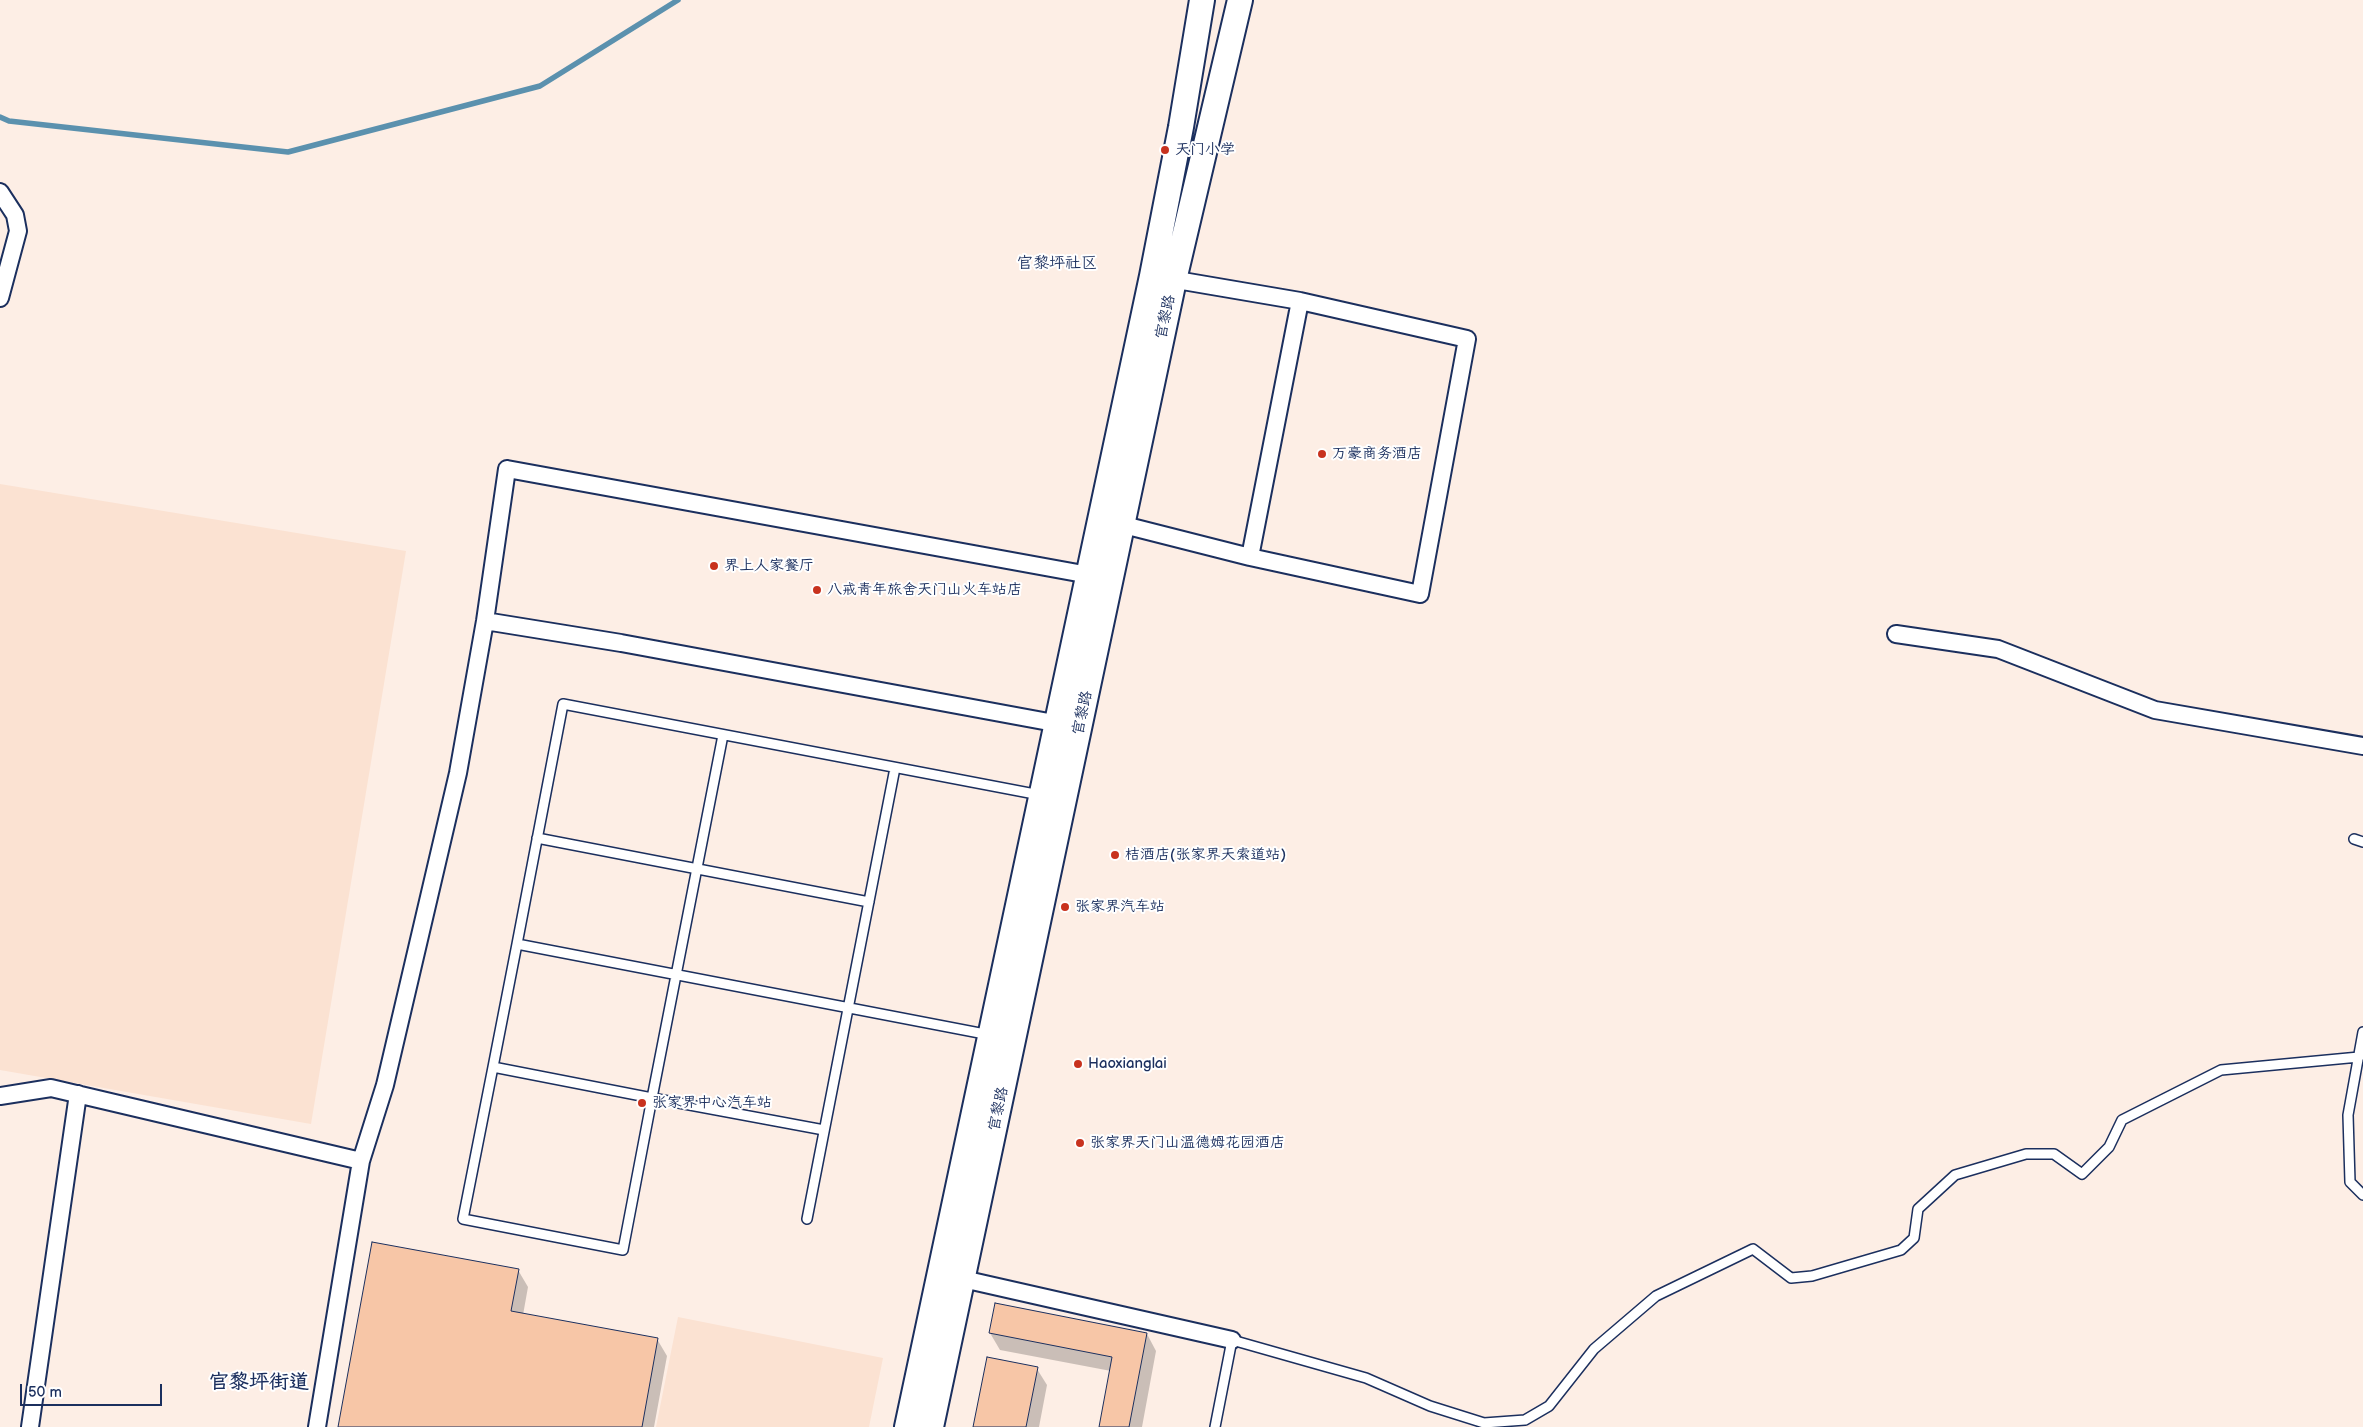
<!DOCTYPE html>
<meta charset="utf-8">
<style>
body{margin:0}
#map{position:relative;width:2363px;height:1427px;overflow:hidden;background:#fdeee5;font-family:"Balsamiq Sans",sans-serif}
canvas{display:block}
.scale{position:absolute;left:20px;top:1384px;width:142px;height:22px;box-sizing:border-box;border:2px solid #1b2f5e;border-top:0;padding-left:6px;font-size:15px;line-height:18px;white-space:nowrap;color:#1b2f5e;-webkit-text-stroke:4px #fff;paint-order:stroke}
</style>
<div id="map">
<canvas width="2363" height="1427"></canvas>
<div class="scale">50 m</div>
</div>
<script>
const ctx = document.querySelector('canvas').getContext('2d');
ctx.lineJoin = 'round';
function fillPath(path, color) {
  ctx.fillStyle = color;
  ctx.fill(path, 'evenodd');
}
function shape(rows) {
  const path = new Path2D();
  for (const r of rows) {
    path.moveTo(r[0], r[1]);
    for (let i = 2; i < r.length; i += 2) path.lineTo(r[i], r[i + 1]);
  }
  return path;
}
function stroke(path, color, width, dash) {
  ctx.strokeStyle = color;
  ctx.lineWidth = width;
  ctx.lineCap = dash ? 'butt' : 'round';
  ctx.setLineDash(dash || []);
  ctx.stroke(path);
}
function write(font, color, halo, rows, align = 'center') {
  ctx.font = font + ' "Balsamiq Sans","LXGW WenKai TC",sans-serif';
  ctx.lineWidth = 4;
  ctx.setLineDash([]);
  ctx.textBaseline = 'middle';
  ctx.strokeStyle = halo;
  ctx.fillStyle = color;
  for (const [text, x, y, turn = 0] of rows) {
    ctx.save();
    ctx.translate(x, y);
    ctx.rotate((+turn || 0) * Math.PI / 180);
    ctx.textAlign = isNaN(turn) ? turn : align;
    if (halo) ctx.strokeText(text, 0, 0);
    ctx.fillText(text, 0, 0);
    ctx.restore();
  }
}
const built = shape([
 [0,484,406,551,311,1124,0,1070],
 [678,1317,883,1358,869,1427,656,1427]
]);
const shadow = shape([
 [518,1270,528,1287,523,1315,657,1339,667,1356,654,1427,339,1427],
 [996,1305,1147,1334,1156,1351,1142,1427,1100,1427,1111,1371,1000,1350,990,1333],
 [1037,1369,1047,1385,1039,1427,974,1427]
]);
const stream = shape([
 [0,117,9,121,288,152,540,86,678,0]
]);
const building = shape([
 [372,1242,519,1269,511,1311,658,1338,642,1427,338,1427,372,1242],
 [995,1303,1147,1333,1129,1427,1099,1427,1112,1357,989,1333,995,1303],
 [987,1357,1038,1367,1026,1427,973,1427,987,1357]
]);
const lane = shape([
 [723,735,652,1098,824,1130],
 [537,838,869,902],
 [2354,839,2363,842],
 [2363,1032,2348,1115,2350,1182,2363,1195],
 [990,1035,517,944,563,704,1040,795],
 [493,1067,463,1219,623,1250,652,1098,493,1067,517,944],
 [807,1219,895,768],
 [1215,1427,1232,1340,1366,1378,1430,1406,1484,1423,1525,1420,1549,1406,1594,1349,1656,1296,1753,1249,1791,1278,1812,1276,1901,1250,1914,1238,1918,1209,1955,1175,2026,1154,2054,1154,2082,1174,2109,1147,2122,1120,2221,1070,2359,1057]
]);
const street = shape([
 [0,192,15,215,18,231,0,298],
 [1112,522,1250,557,1420,594,1467,339,1300,301,1165,278],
 [1250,557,1300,301],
 [485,621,621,643,1065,725],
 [1896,634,1998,649,2155,710,2363,746],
 [0,1096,51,1088,361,1161],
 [954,1277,1232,1340],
 [30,1427,78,1094],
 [317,1427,361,1161,385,1085,458,773,485,621,507,469,1089,575]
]);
const secondary = shape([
 [907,1427,1152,276,1181,127,1202,0],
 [931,1427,1174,280,1240,0]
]);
const markers = [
 [1165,150,5,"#c8321e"],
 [1322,454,5,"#c8321e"],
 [714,566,5,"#c8321e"],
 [817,590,5,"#c8321e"],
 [1115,855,5,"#c8321e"],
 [1065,907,5,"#c8321e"],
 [1078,1064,5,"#c8321e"],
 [642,1103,5,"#c8321e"],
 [1080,1143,5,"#c8321e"]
];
const poiNames = [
 ["天门小学",1175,150],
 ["万豪商务酒店",1332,454],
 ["界上人家餐厅",724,566],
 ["八戒青年旅舍天门山火车站店",827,590],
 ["桔酒店(张家界天索道站)",1125,855],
 ["张家界汽车站",1075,907],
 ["Haoxianglai",1088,1064],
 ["张家界中心汽车站",652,1103],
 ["张家界天门山温德姆花园酒店",1090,1143]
];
const streetNames = [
 ["官黎路",1166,317,-78],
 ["官黎路",1083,713,-78],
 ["官黎路",999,1109,-78]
];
const neighbourhoodNames = [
 ["官黎坪社区",1057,264]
];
const districtNames = [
 ["官黎坪街道",259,1383]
];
fillPath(built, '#fbe2d2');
fillPath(shadow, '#0003');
stroke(stream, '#5b91ae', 5.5);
fillPath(building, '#f7c6a7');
stroke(building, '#1b2f5e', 1);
stroke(lane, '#1b2f5e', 12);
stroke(street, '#1b2f5e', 20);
stroke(secondary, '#1b2f5e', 28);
stroke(lane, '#fff', 9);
stroke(street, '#fff', 16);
stroke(secondary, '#fff', 24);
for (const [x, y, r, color] of markers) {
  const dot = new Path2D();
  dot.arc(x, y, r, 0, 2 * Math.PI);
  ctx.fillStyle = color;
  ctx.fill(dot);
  stroke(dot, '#fff', 2);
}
write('15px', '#1b2f5e', '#fff', poiNames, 'left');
write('15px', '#1b2f5e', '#fff', streetNames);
write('16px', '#1b2f5e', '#fff', neighbourhoodNames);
write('bold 20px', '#1b2f5e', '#fff', districtNames);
</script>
